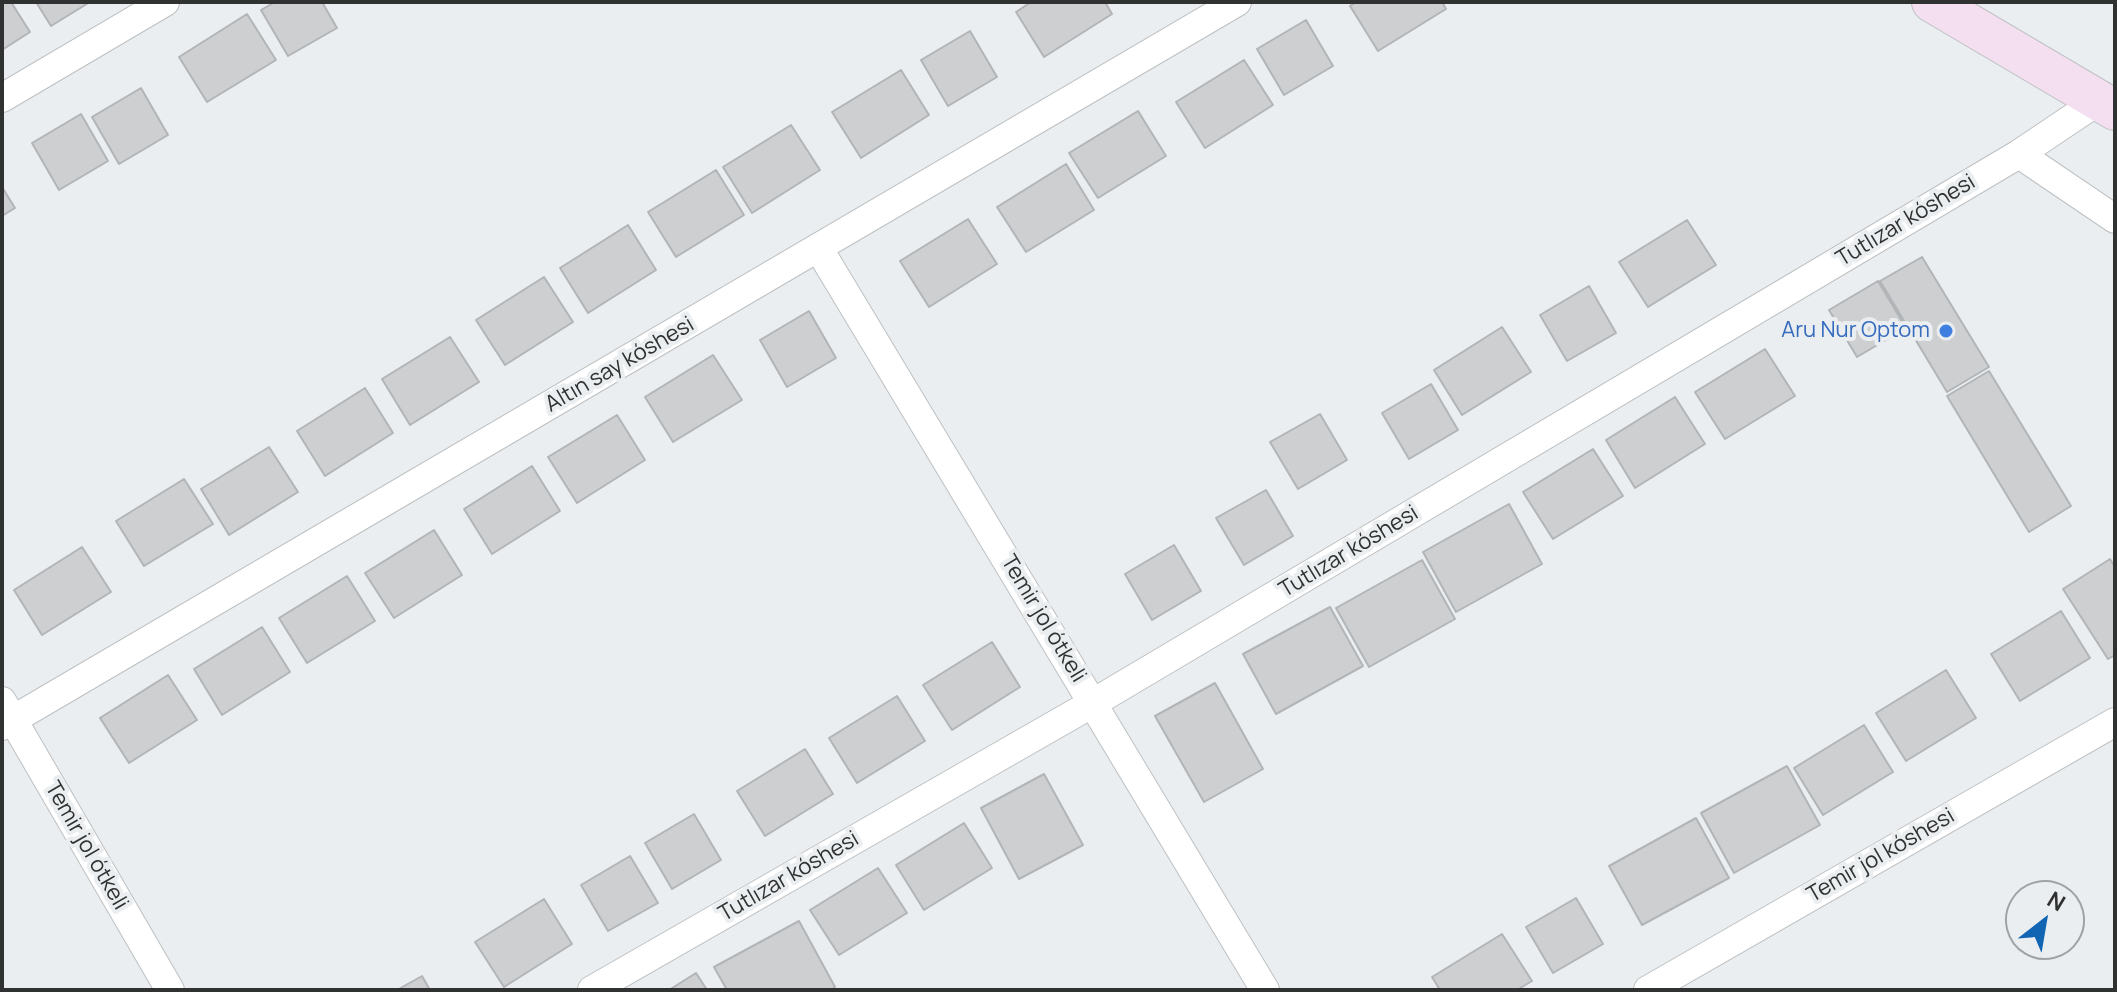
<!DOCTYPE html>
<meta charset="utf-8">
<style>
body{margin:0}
#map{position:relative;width:2117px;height:992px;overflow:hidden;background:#ebeef0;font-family:Manrope,sans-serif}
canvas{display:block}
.frame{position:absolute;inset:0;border:4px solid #303131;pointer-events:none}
.north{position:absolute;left:2005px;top:880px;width:80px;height:80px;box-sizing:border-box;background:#ebeef0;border:2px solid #a0a2a4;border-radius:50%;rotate:31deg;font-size:22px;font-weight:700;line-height:32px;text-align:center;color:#303131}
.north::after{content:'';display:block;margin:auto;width:28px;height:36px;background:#1165b3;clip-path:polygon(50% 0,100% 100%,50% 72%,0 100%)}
</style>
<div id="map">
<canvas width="2117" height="992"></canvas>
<div class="frame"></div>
<div class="north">N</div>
</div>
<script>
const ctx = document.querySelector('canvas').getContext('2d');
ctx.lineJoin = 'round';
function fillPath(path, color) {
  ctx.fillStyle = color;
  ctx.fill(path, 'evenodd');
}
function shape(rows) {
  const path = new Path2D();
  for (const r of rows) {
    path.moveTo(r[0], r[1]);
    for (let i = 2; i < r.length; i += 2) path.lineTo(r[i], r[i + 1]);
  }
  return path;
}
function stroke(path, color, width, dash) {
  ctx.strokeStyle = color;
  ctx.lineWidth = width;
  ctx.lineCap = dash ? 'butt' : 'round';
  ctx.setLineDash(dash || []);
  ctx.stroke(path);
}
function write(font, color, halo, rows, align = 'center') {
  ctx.font = font + ' Manrope,sans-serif';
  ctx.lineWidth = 8;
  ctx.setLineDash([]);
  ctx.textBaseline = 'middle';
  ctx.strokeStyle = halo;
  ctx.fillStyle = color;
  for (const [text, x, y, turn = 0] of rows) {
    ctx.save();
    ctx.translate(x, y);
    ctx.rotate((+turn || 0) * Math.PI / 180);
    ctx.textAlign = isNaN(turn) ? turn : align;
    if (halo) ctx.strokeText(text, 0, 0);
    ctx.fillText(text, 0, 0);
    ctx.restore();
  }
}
const building = shape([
 [2,2,11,2,30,32,2,50,2,2],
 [36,2,90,2,51,26,36,2],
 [275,2,322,2,337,28,288,56,261,10,275,2],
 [1031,2,1105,2,1112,14,1044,57,1016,12,1031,2],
 [1356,2,1442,2,1446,9,1378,51,1350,6,1356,2],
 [247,14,276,60,207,102,179,57,247,14],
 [1306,20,1333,66,1284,95,1257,49,1306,20],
 [970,31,997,77,948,106,921,60,970,31],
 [1244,60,1273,105,1205,148,1176,102,1244,60],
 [901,70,929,115,861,158,832,112,901,70],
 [141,88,168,135,119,164,92,117,141,88],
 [1138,111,1166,156,1098,198,1069,153,1138,111],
 [81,114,108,161,59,190,32,143,81,114],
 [791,125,820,170,752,213,723,167,791,125],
 [1066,164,1094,210,1026,252,997,207,1066,164],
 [716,170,744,215,676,257,648,212,716,170],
 [2,187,15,208,2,216,2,187],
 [968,219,997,264,929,307,900,261,968,219],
 [1687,220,1716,265,1648,307,1619,262,1687,220],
 [628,225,656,270,588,313,560,268,628,225],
 [1922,257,1989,367,1947,392,1880,281,1922,257],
 [544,277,573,322,505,365,476,320,544,277],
 [1878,281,1906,328,1857,357,1829,310,1878,281],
 [1589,286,1616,333,1567,361,1540,315,1589,286],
 [809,311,836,358,787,387,760,340,809,311],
 [1502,327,1531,372,1462,415,1434,370,1502,327],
 [450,337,479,382,410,425,382,379,450,337],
 [1765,349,1795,396,1725,439,1695,392,1765,349],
 [713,355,742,400,673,442,645,397,713,355],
 [1989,371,2071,506,2029,532,1947,396,1989,371],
 [1431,384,1458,430,1409,459,1382,413,1431,384],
 [365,388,393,433,325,476,297,431,365,388],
 [1675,397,1705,444,1635,488,1606,440,1675,397],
 [1320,414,1347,460,1298,489,1270,442,1320,414],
 [617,415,645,460,577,503,548,457,617,415],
 [269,447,298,492,229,535,201,489,269,447],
 [1593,449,1623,496,1553,539,1523,492,1593,449],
 [532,466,560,511,492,554,464,509,532,466],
 [184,479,213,524,144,566,116,521,184,479],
 [1266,490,1293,536,1244,565,1216,518,1266,490],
 [1509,504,1542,564,1456,612,1423,552,1509,504],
 [434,530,462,575,394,618,365,573,434,530],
 [1174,545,1201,591,1152,620,1125,574,1174,545],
 [82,547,111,592,42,635,14,590,82,547],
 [2110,559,2115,567,2115,655,2108,659,2063,589,2110,559],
 [1422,560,1455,619,1369,667,1336,608,1422,560],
 [347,576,375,621,307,663,279,618,347,576],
 [1330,607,1363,666,1276,714,1243,654,1330,607],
 [2061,611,2090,658,2020,701,1991,654,2061,611],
 [262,627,290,672,222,715,194,669,262,627],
 [992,642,1020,687,952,730,923,685,992,642],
 [1946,670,1976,718,1906,761,1876,713,1946,670],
 [168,675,197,720,129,763,100,718,168,675],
 [1215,683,1263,769,1204,802,1155,716,1215,683],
 [897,696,925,741,857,783,829,738,897,696],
 [1864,725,1893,772,1823,815,1794,768,1864,725],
 [805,749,833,794,765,836,737,791,805,749],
 [1787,766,1820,825,1734,873,1701,813,1787,766],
 [1044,774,1083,845,1019,879,981,808,1044,774],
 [694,814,721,860,672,889,645,843,694,814],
 [1696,818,1729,878,1642,925,1609,866,1696,818],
 [964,823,992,868,924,910,896,865,964,823],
 [630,856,658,903,608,931,581,885,630,856],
 [878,868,907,913,839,955,810,910,878,868],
 [1576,898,1603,944,1553,973,1526,927,1576,898],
 [544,899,572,944,504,987,475,942,544,899],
 [799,921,835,987,831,990,727,990,714,967,799,921],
 [1502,934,1532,981,1517,990,1440,990,1432,977,1502,934],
 [696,973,707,990,669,990,696,973],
 [422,976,430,990,397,990,422,976]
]);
const street = shape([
 [2,98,165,2],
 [2019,154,2115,219],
 [819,249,1265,990],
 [2,701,170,990],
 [2,726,1237,2],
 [592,990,1093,703,2019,154,2098,101],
 [1648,990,2115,722]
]);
const secondary = shape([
 [1932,2,2115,110]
]);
const markers = [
 [1946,331,8,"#3f7fe0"]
];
const streetNames = [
 ["Tutlızar kóshesi",1906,221,-31],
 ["Altın say kóshesi",620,365,-30],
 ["Tutlızar kóshesi",1349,552,-31],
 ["Temir jol ótkeli",1043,619,59],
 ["Temir jol ótkeli",86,846,60],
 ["Temir jol kóshesi",1881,856,-30],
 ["Tutlızar kóshesi",789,877,-30]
];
const shopNames = [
 ["Aru Nur Optom",1930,331]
];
fillPath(building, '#cdcfd1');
stroke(building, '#b2b5b7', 2);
stroke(street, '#bdc0c2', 30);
stroke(secondary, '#bdc0c2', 42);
stroke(street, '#fff', 28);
stroke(secondary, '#f3dff0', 40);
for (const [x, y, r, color] of markers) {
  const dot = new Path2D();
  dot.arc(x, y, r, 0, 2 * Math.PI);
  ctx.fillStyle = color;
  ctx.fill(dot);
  stroke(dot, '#ebeef0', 3);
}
write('22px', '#303131', '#ebeef0', streetNames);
write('22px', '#366cbe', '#ebeef0', shopNames, 'right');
</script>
